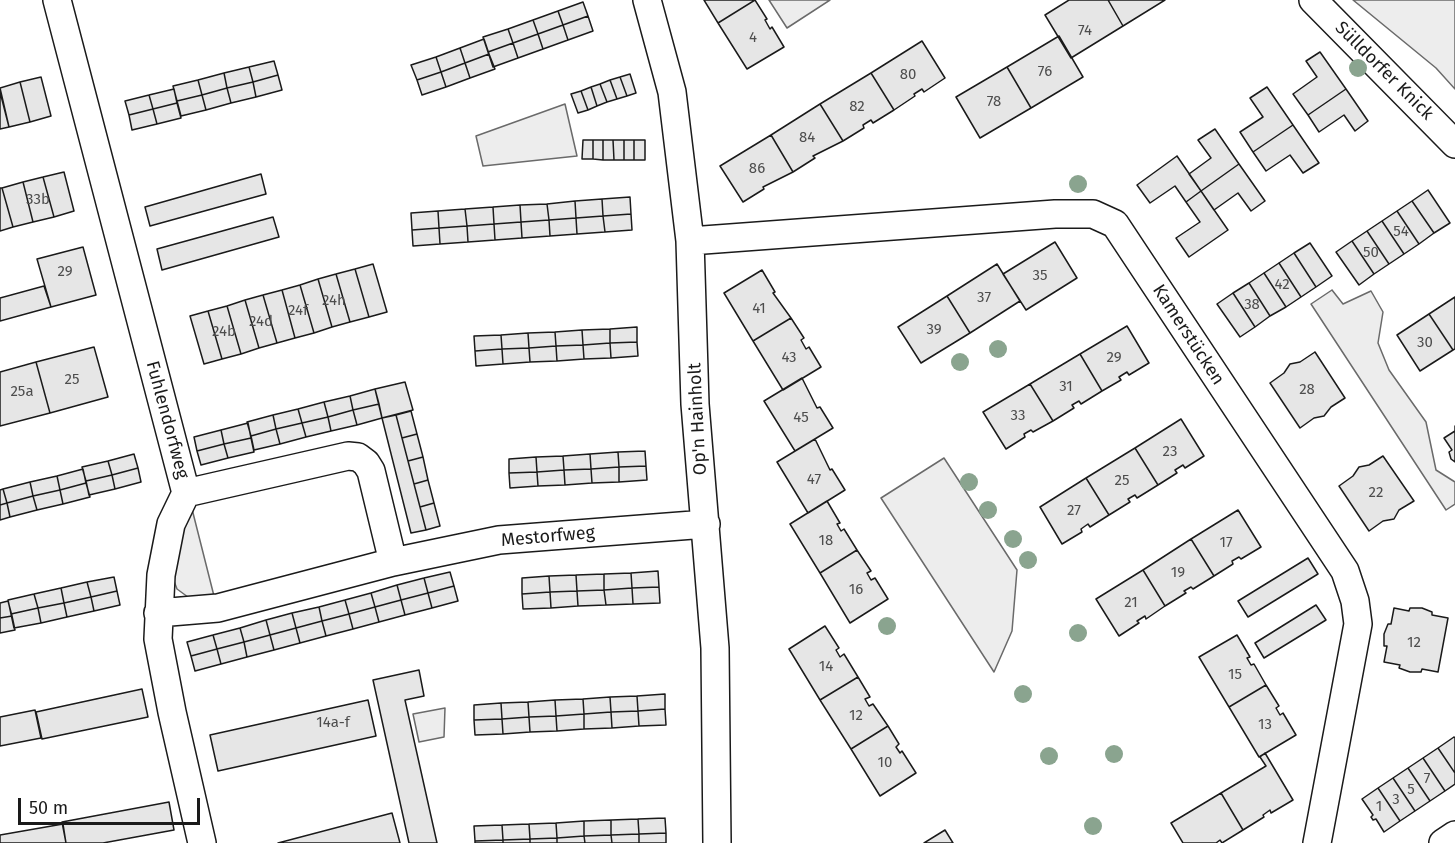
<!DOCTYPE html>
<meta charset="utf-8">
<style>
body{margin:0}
#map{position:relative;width:1455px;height:843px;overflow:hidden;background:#fff;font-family:"Fira Sans",sans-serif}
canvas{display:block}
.scale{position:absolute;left:18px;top:798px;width:182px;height:27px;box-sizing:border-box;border:3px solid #1a1a1a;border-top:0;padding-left:8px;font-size:18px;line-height:21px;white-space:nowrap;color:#1a1a1a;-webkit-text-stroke:4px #fff;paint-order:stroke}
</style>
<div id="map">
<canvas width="1455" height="843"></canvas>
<div class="scale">50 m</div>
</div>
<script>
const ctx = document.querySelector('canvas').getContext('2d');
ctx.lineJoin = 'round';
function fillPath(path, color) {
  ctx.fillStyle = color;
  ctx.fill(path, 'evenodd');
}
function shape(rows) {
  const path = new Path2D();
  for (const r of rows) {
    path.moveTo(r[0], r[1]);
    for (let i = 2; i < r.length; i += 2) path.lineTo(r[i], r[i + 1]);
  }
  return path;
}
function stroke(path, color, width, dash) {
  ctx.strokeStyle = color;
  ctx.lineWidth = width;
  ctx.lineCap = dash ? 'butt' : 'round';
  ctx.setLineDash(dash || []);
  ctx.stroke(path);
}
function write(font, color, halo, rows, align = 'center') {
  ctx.font = font + ' "Fira Sans",sans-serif';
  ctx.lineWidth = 4.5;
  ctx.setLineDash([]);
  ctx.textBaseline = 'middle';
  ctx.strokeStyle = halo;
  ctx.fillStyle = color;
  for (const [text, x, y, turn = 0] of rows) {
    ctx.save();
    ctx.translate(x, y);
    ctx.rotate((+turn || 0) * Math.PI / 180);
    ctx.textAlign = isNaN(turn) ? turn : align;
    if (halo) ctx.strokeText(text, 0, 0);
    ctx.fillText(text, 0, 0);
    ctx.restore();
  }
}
const green = shape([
 [769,0,830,0,787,28,769,0],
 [1353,0,1455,0,1455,89,1436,68,1353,0],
 [565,104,577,156,483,166,476,136,565,104],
 [1332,290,1343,304,1371,291,1383,312,1378,343,1389,370,1426,422,1436,470,1455,482,1455,504,1446,510,1311,304,1332,290],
 [944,458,1017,570,1012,631,994,672,881,498,944,458],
 [191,505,214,596,192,600,177,589,174,581,182,517,191,505],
 [445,708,444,737,419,742,413,714,445,708]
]);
const building = shape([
 [704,0,755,0,718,23,704,0],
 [755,0,767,19,765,20,770,29,772,27,784,47,747,69,718,23,755,0],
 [1069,0,1108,0,1123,26,1071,58,1045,15,1069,0],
 [1108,0,1165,0,1123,26,1108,0],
 [583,2,588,16,563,25,558,11,583,2],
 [558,11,563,25,538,34,533,20,558,11],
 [588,16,593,31,568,40,563,25,588,16],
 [533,20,538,34,513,43,508,29,533,20],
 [563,25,568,40,543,49,538,34,563,25],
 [508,29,513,43,488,52,483,37,508,29],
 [538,34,543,49,518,58,513,43,538,34],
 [1059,36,1083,77,1031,108,1007,67,1059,36],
 [484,39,489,54,465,63,460,48,484,39],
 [922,41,945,78,924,92,922,89,914,94,915,96,894,110,871,73,922,41],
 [513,43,518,58,493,67,488,52,513,43],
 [460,48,465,63,441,72,436,57,460,48],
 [1320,52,1346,89,1308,115,1293,94,1317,77,1306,61,1320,52],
 [489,54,495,69,470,78,465,63,489,54],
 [436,57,441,72,417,80,411,65,436,57],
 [274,61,278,75,253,82,249,67,274,61],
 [465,63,470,78,446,87,441,72,465,63],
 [249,67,253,82,227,88,224,73,249,67],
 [1007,67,1031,108,980,138,956,97,1007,67],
 [441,72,446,87,422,95,417,80,441,72],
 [224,73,227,88,202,95,198,80,224,73],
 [871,73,894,110,873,123,871,120,863,125,864,128,843,141,820,104,871,73],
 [630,74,636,93,627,96,620,77,630,74],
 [278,75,282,90,256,97,253,82,278,75],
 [41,77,51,116,30,122,20,82,41,77],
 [620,77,627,96,617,99,610,80,620,77],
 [198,80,202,95,177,101,173,86,198,80],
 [610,80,617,99,607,102,600,84,610,80],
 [20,82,30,122,9,127,0,88,20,82],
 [253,82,256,97,231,103,227,88,253,82],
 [600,84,607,102,597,106,591,87,600,84],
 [591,87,597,106,588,110,581,91,591,87],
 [1267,87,1293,125,1253,152,1240,132,1263,117,1250,98,1267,87],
 [227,88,231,103,206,110,202,95,227,88],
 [174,89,177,103,153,109,149,95,174,89],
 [1346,89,1368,121,1355,131,1344,115,1319,132,1308,115,1346,89],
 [581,91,588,110,578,113,571,94,581,91],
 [0,92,9,127,0,129,0,92],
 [149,95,153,109,129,115,125,101,149,95],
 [202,95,206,110,181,116,177,101,202,95],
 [177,103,181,118,157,124,153,109,177,103],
 [820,104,843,141,813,156,815,158,793,172,771,135,820,104],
 [153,109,157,124,132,130,129,115,153,109],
 [1293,125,1319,163,1303,173,1290,155,1266,171,1253,152,1293,125],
 [1215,129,1239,164,1201,191,1189,174,1211,158,1198,140,1215,129],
 [771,135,793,172,763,187,764,189,743,202,720,166,771,135],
 [583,140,593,140,593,159,582,159,583,140],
 [593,140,603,140,603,160,593,159,593,140],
 [603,140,613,140,614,160,603,160,603,140],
 [613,140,624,140,624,160,614,160,613,140],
 [624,140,634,140,634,160,624,160,624,140],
 [634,140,645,140,645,160,634,160,634,140],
 [1177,156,1201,191,1186,202,1175,186,1150,203,1137,185,1177,156],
 [1239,164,1265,201,1251,211,1238,193,1214,210,1201,191,1239,164],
 [64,172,74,211,54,217,43,177,64,172],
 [261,174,266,194,150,226,145,207,261,174],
 [43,177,54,217,33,222,23,182,43,177],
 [23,182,33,222,13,227,2,188,23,182],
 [0,188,2,188,13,227,0,231,0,188],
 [1428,190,1450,223,1434,233,1412,201,1428,190],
 [1201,191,1228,230,1189,257,1176,238,1200,222,1186,202,1201,191],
 [630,197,631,214,603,216,602,199,630,197],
 [602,199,603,216,576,218,575,201,602,199],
 [575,201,576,218,549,220,547,204,575,201],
 [1412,201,1434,233,1419,244,1397,211,1412,201],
 [547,204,549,220,521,222,520,205,547,204],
 [520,205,521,222,494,224,493,207,520,205],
 [493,207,494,224,467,226,465,209,493,207],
 [465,209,467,226,439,228,438,211,465,209],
 [438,211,439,228,412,230,411,213,438,211],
 [1397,211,1419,244,1404,254,1382,221,1397,211],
 [631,214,632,230,605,232,603,216,631,214],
 [603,216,605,232,577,234,576,218,603,216],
 [273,217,279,237,162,270,157,249,273,217],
 [576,218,577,234,550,236,549,220,576,218],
 [549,220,550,236,522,238,521,222,549,220],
 [1382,221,1404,254,1389,264,1367,231,1382,221],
 [521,222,522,238,495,240,494,224,521,222],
 [494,224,495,240,468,242,467,226,494,224],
 [467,226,468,242,440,244,439,228,467,226],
 [439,228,440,244,413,246,412,230,439,228],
 [1367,231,1389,264,1374,274,1352,241,1367,231],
 [1352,241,1374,274,1359,285,1336,252,1352,241],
 [1055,242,1077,278,1026,310,1003,274,1055,242],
 [1310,243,1332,276,1316,287,1294,253,1310,243],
 [83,247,96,295,51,307,37,259,83,247],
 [1294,253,1316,287,1301,297,1279,263,1294,253],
 [1279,263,1301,297,1286,307,1264,273,1279,263],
 [373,264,387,312,369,317,355,269,373,264],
 [997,264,1020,301,970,333,947,296,997,264],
 [355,269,369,317,350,322,336,274,355,269],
 [762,270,775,292,773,293,791,318,753,341,724,293,762,270],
 [1264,273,1286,307,1270,316,1249,283,1264,273],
 [336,274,350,322,332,327,318,279,336,274],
 [318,279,332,327,314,333,300,285,318,279],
 [1249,283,1270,316,1255,327,1233,293,1249,283],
 [300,285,314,333,295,338,282,290,300,285],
 [44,286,51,307,0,321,0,298,44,286],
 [282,290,295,338,277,343,263,295,282,290],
 [1233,293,1255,327,1240,337,1217,304,1233,293],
 [263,295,277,343,259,348,245,300,263,295],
 [947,296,970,333,921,363,898,327,947,296],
 [1455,297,1455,349,1453,350,1429,314,1455,297],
 [245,300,259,348,241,354,227,306,245,300],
 [227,306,241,354,222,359,208,311,227,306],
 [208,311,222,359,204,364,190,316,208,311],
 [1429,314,1453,350,1420,371,1397,335,1429,314],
 [791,318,804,338,801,340,806,349,809,347,821,367,783,390,753,341,791,318],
 [1127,326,1149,363,1129,375,1127,372,1119,377,1121,380,1102,391,1080,354,1127,326],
 [637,327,637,342,610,343,610,329,637,327],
 [610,329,610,343,583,345,582,330,610,329],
 [582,330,583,345,556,346,555,332,582,330],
 [555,332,556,346,529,348,528,333,555,332],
 [528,333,529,348,502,349,501,335,528,333],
 [501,335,502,349,475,351,474,336,501,335],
 [637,342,638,356,611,358,610,343,637,342],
 [610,343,611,358,584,359,583,345,610,343],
 [583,345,584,359,557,361,556,346,583,345],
 [556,346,557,361,530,362,529,348,556,346],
 [94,347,108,397,50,413,36,362,94,347],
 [529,348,530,362,503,364,502,349,529,348],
 [502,349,503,364,476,366,475,351,502,349],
 [1315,352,1345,398,1331,407,1324,416,1314,418,1300,428,1270,383,1284,373,1290,364,1300,362,1315,352],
 [1080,354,1102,391,1081,404,1079,401,1072,405,1074,408,1053,421,1030,384,1080,354],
 [36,362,50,413,0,426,0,372,36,362],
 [802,378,817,408,820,407,833,428,795,451,764,401,802,378],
 [405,382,413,410,382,418,375,389,405,382],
 [1030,384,1053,421,1033,432,1031,430,1024,434,1025,437,1006,449,983,412,1030,384],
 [375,389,379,404,353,410,350,396,375,389],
 [350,396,353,410,328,417,324,402,350,396],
 [324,402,328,417,302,423,298,409,324,402],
 [379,404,382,418,357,425,353,410,379,404],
 [298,409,302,423,276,429,273,415,298,409],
 [353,410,357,425,331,431,328,417,353,410],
 [411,411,417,434,402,438,396,415,411,411],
 [273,415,276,429,251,436,247,422,273,415],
 [396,415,426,530,411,533,382,418,396,415],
 [328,417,331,431,306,437,302,423,328,417],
 [1181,419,1204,456,1185,468,1183,465,1175,470,1177,473,1158,485,1135,448,1181,419],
 [248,423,251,438,224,444,221,430,248,423],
 [302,423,306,437,280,444,276,429,302,423],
 [1455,426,1455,462,1451,459,1449,452,1452,450,1444,438,1455,431,1455,426],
 [276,429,280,444,254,450,251,436,276,429],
 [221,430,224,444,197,451,194,437,221,430],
 [417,434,423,457,408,461,402,438,417,434],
 [251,438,254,452,228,458,224,444,251,438],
 [815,439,830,470,832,469,845,490,808,513,777,462,815,439],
 [224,444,228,458,201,465,197,451,224,444],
 [1135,448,1158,485,1137,498,1135,495,1128,499,1130,502,1109,515,1086,478,1135,448],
 [645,451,646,466,619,467,618,452,645,451],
 [618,452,619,467,591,469,590,454,618,452],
 [134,454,138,468,112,475,108,461,134,454],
 [590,454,591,469,564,470,563,456,590,454],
 [563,456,564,470,537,472,536,457,563,456],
 [1383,456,1414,501,1399,510,1394,519,1383,521,1369,531,1339,486,1353,476,1359,467,1369,465,1383,456],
 [423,457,428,480,414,484,408,461,423,457],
 [536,457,537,472,509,473,509,459,536,457],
 [108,461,112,475,86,481,82,467,108,461],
 [646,466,647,480,619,482,619,467,646,466],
 [619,467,619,482,592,483,591,469,619,467],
 [138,468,141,482,115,489,112,475,138,468],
 [83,469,86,483,60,490,57,476,83,469],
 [591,469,592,483,565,485,564,470,591,469],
 [564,470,565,485,538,486,537,472,564,470],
 [537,472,538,486,510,488,509,473,537,472],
 [112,475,115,489,89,495,86,481,112,475],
 [57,476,60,490,33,496,30,482,57,476],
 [1086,478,1109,515,1090,527,1088,524,1081,529,1082,532,1062,544,1040,507,1086,478],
 [428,480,434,503,420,507,414,484,428,480],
 [30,482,33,496,7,503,3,489,30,482],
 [86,483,90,497,63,504,60,490,86,483],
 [3,489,7,503,0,505,0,490,3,489],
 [60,490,63,504,37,510,33,496,60,490],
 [33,496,37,510,10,517,7,503,33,496],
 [827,501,840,523,837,524,841,531,844,529,857,550,820,573,790,524,827,501],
 [7,503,10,517,0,520,0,505,7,503],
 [434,503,440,526,426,530,420,507,434,503],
 [1238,510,1261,547,1241,559,1239,557,1232,561,1233,564,1214,576,1191,539,1238,510],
 [1191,539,1214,576,1193,589,1191,587,1184,591,1186,593,1165,606,1143,570,1191,539],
 [857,550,871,571,867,573,871,580,875,578,888,599,850,623,820,573,857,550],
 [1308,558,1318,574,1248,617,1238,601,1308,558],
 [1143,570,1165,606,1146,619,1145,616,1137,621,1139,623,1119,636,1096,599,1143,570],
 [658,571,659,587,632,588,631,573,658,571],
 [450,572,454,586,428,593,424,578,450,572],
 [631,573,632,588,604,590,604,574,631,573],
 [604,574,604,590,577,591,576,575,604,574],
 [576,575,577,591,550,592,549,576,576,575],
 [549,576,550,592,522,594,522,578,549,576],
 [114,577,117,591,91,597,87,582,114,577],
 [424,578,428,593,401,600,397,585,424,578],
 [87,582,91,597,64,603,61,588,87,582],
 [397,585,401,600,375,607,371,593,397,585],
 [454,586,458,601,432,608,428,593,454,586],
 [659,587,660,603,633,604,632,588,659,587],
 [61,588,64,603,38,608,34,594,61,588],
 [632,588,633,604,606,605,604,590,632,588],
 [604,590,606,605,578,606,577,591,604,590],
 [117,591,120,605,94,611,91,597,117,591],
 [577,591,578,606,551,608,550,592,577,591],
 [550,592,551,608,523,609,522,594,550,592],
 [371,593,375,607,349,614,345,600,371,593],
 [428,593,432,608,405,615,401,600,428,593],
 [34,594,38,608,11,614,8,600,34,594],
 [91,597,94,611,67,617,64,603,91,597],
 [345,600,349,614,322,621,319,607,345,600],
 [401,600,405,615,379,622,375,607,401,600],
 [8,601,12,616,0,618,0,603,8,601],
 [64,603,67,617,41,623,38,608,64,603],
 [1316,605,1326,620,1264,658,1255,643,1316,605],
 [319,607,322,621,296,628,292,613,319,607],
 [375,607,379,622,353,629,349,614,375,607],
 [38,608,41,623,14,628,11,614,38,608],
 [1394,608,1409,611,1410,608,1422,608,1432,612,1432,615,1448,618,1438,672,1422,669,1421,672,1410,672,1399,668,1400,665,1384,662,1387,646,1384,646,1384,634,1388,624,1391,624,1394,608],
 [292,613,296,628,270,635,266,620,292,613],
 [349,614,353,629,326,636,322,621,349,614],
 [12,616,15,630,0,633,0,618,12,616],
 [266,620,270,635,244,642,240,628,266,620],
 [322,621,326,636,300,643,296,628,322,621],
 [825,626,839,648,836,650,840,657,844,654,858,677,820,700,789,649,825,626],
 [240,628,244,642,217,649,213,635,240,628],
 [296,628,300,643,274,650,270,635,296,628],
 [213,635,217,649,191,656,187,642,213,635],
 [270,635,274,650,247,657,244,642,270,635],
 [1237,635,1250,657,1247,658,1251,665,1254,664,1266,685,1229,707,1199,657,1237,635],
 [244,642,247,657,221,664,217,649,244,642],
 [217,649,221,664,195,671,191,656,217,649],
 [419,670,424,696,405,700,437,843,409,843,373,680,419,670],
 [858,677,870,697,865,699,869,706,873,704,888,726,851,749,820,700,858,677],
 [1266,685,1279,706,1276,708,1280,715,1283,713,1296,735,1259,757,1229,707,1266,685],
 [142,689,148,717,42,739,36,712,142,689],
 [665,694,665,709,638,711,637,696,665,694],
 [637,696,638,711,611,712,610,697,637,696],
 [610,697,611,712,584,714,583,699,610,697],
 [583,699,584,714,556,716,555,700,583,699],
 [368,700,376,736,218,771,210,735,368,700],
 [555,700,556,716,529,717,528,702,555,700],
 [528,702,529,717,502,719,501,703,528,702],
 [501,703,502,719,474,720,474,705,501,703],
 [665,709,666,725,639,726,638,711,665,709],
 [35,710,41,738,0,746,0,717,35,710],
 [638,711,639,726,612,728,611,712,638,711],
 [611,712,612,728,584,729,584,714,611,712],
 [584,714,584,729,557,731,556,716,584,714],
 [556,716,557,731,530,732,529,717,556,716],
 [529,717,530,732,503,734,502,719,529,717],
 [502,719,503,734,475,735,474,720,502,719],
 [888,726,899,744,896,747,900,753,902,751,916,773,880,796,851,749,888,726],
 [1454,737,1455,738,1455,773,1438,748,1454,737],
 [1438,748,1455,773,1455,784,1445,791,1423,758,1438,748],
 [1265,753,1293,800,1271,813,1270,810,1263,815,1264,817,1243,830,1221,793,1266,766,1260,757,1265,753],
 [1423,758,1445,791,1430,801,1408,768,1423,758],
 [1408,768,1430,801,1415,811,1393,778,1408,768],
 [1393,778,1415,811,1400,821,1378,788,1393,778],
 [1378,788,1400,821,1384,832,1376,819,1373,820,1371,817,1373,815,1362,799,1378,788],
 [1221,793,1243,830,1222,843,1220,840,1216,843,1183,843,1171,823,1221,793],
 [169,802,174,830,103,843,66,843,62,822,169,802],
 [392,813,400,843,278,843,392,813],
 [665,818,666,833,639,834,638,819,665,818],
 [638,819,639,834,611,835,611,820,638,819],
 [611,820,611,835,584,836,584,821,611,820],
 [584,821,584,836,557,838,556,823,584,821],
 [556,823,557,838,530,839,529,824,556,823],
 [63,824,66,843,0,843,0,835,63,824],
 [529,824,530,839,503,840,502,825,529,824],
 [502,825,503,840,475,841,474,826,502,825],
 [945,830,953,843,924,843,945,830],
 [666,833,666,843,639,843,639,834,666,833],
 [639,834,639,843,612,843,611,835,639,834],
 [611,835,612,843,585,843,584,836,611,835],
 [584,836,585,843,557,843,557,838,584,836],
 [557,838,557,843,530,843,530,839,557,838],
 [530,839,530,843,503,843,503,840,530,839],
 [503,840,503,843,475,843,475,841,503,840]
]);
const minor = shape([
 [57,0,186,493,171,524,161,575,158,639,172,712,202,843],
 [647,0,672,92,690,241,695,404,715,648,717,843],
 [1313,0,1455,144],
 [690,241,1055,214,1093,214,1115,224,1345,571,1355,601,1358,624,1317,843],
 [186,493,348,456,358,457,366,463,371,471,393,562],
 [158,613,218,608,393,562,499,540,706,524],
 [1443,843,1455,835]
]);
const trees = [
 [1358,68],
 [1078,184],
 [998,349],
 [960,362],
 [969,482],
 [988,510],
 [1013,539],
 [1028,560],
 [887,626],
 [1078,633],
 [1023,694],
 [1114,754],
 [1049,756],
 [1093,826]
];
const numberNames = [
 ["74",1085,31],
 ["4",753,38],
 ["76",1045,72],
 ["80",908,75],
 ["78",994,102],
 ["82",857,107],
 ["84",807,138],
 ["86",757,169],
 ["33b",38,200],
 ["54",1401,232],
 ["50",1371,253],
 ["29",65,272],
 ["35",1040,276],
 ["42",1282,285],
 ["37",984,298],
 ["24h",334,301],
 ["38",1252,305],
 ["41",759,309],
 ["24f",298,311],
 ["24d",261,322],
 ["39",934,330],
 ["24b",224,332],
 ["30",1425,343],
 ["43",789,358],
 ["29",1114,358],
 ["25",72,380],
 ["31",1066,387],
 ["28",1307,390],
 ["25a",22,392],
 ["33",1018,416],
 ["45",801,418],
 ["23",1170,452],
 ["47",814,480],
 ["25",1122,481],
 ["22",1376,493],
 ["27",1074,511],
 ["18",826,541],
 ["17",1226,543],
 ["19",1178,573],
 ["16",856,590],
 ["21",1131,603],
 ["12",1414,643],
 ["14",826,667],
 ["15",1235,675],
 ["12",856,716],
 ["14a-f",333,723],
 ["13",1265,725],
 ["10",885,763],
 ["7",1427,779],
 ["5",1411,790],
 ["3",1396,800],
 ["1",1379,807]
];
const streetNames = [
 ["Sülldorfer Knick",1384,71,45],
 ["Kamerstücken",1188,335,57],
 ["Op'n Hainholt",698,419,-93],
 ["Fuhlendorfweg",167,420,75],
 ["Mestorfweg",548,537,-5]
];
fillPath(green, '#ededed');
stroke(green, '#6a6a6a', 1.5);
fillPath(building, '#e6e6e6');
stroke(building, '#1a1a1a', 1.5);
stroke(minor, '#1a1a1a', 30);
stroke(minor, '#fff', 27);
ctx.fillStyle = '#8aa48f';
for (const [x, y] of trees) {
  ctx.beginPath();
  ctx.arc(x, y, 9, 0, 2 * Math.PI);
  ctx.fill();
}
write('15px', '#4d4d4d', null, numberNames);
write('18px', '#1a1a1a', '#fff', streetNames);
</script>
